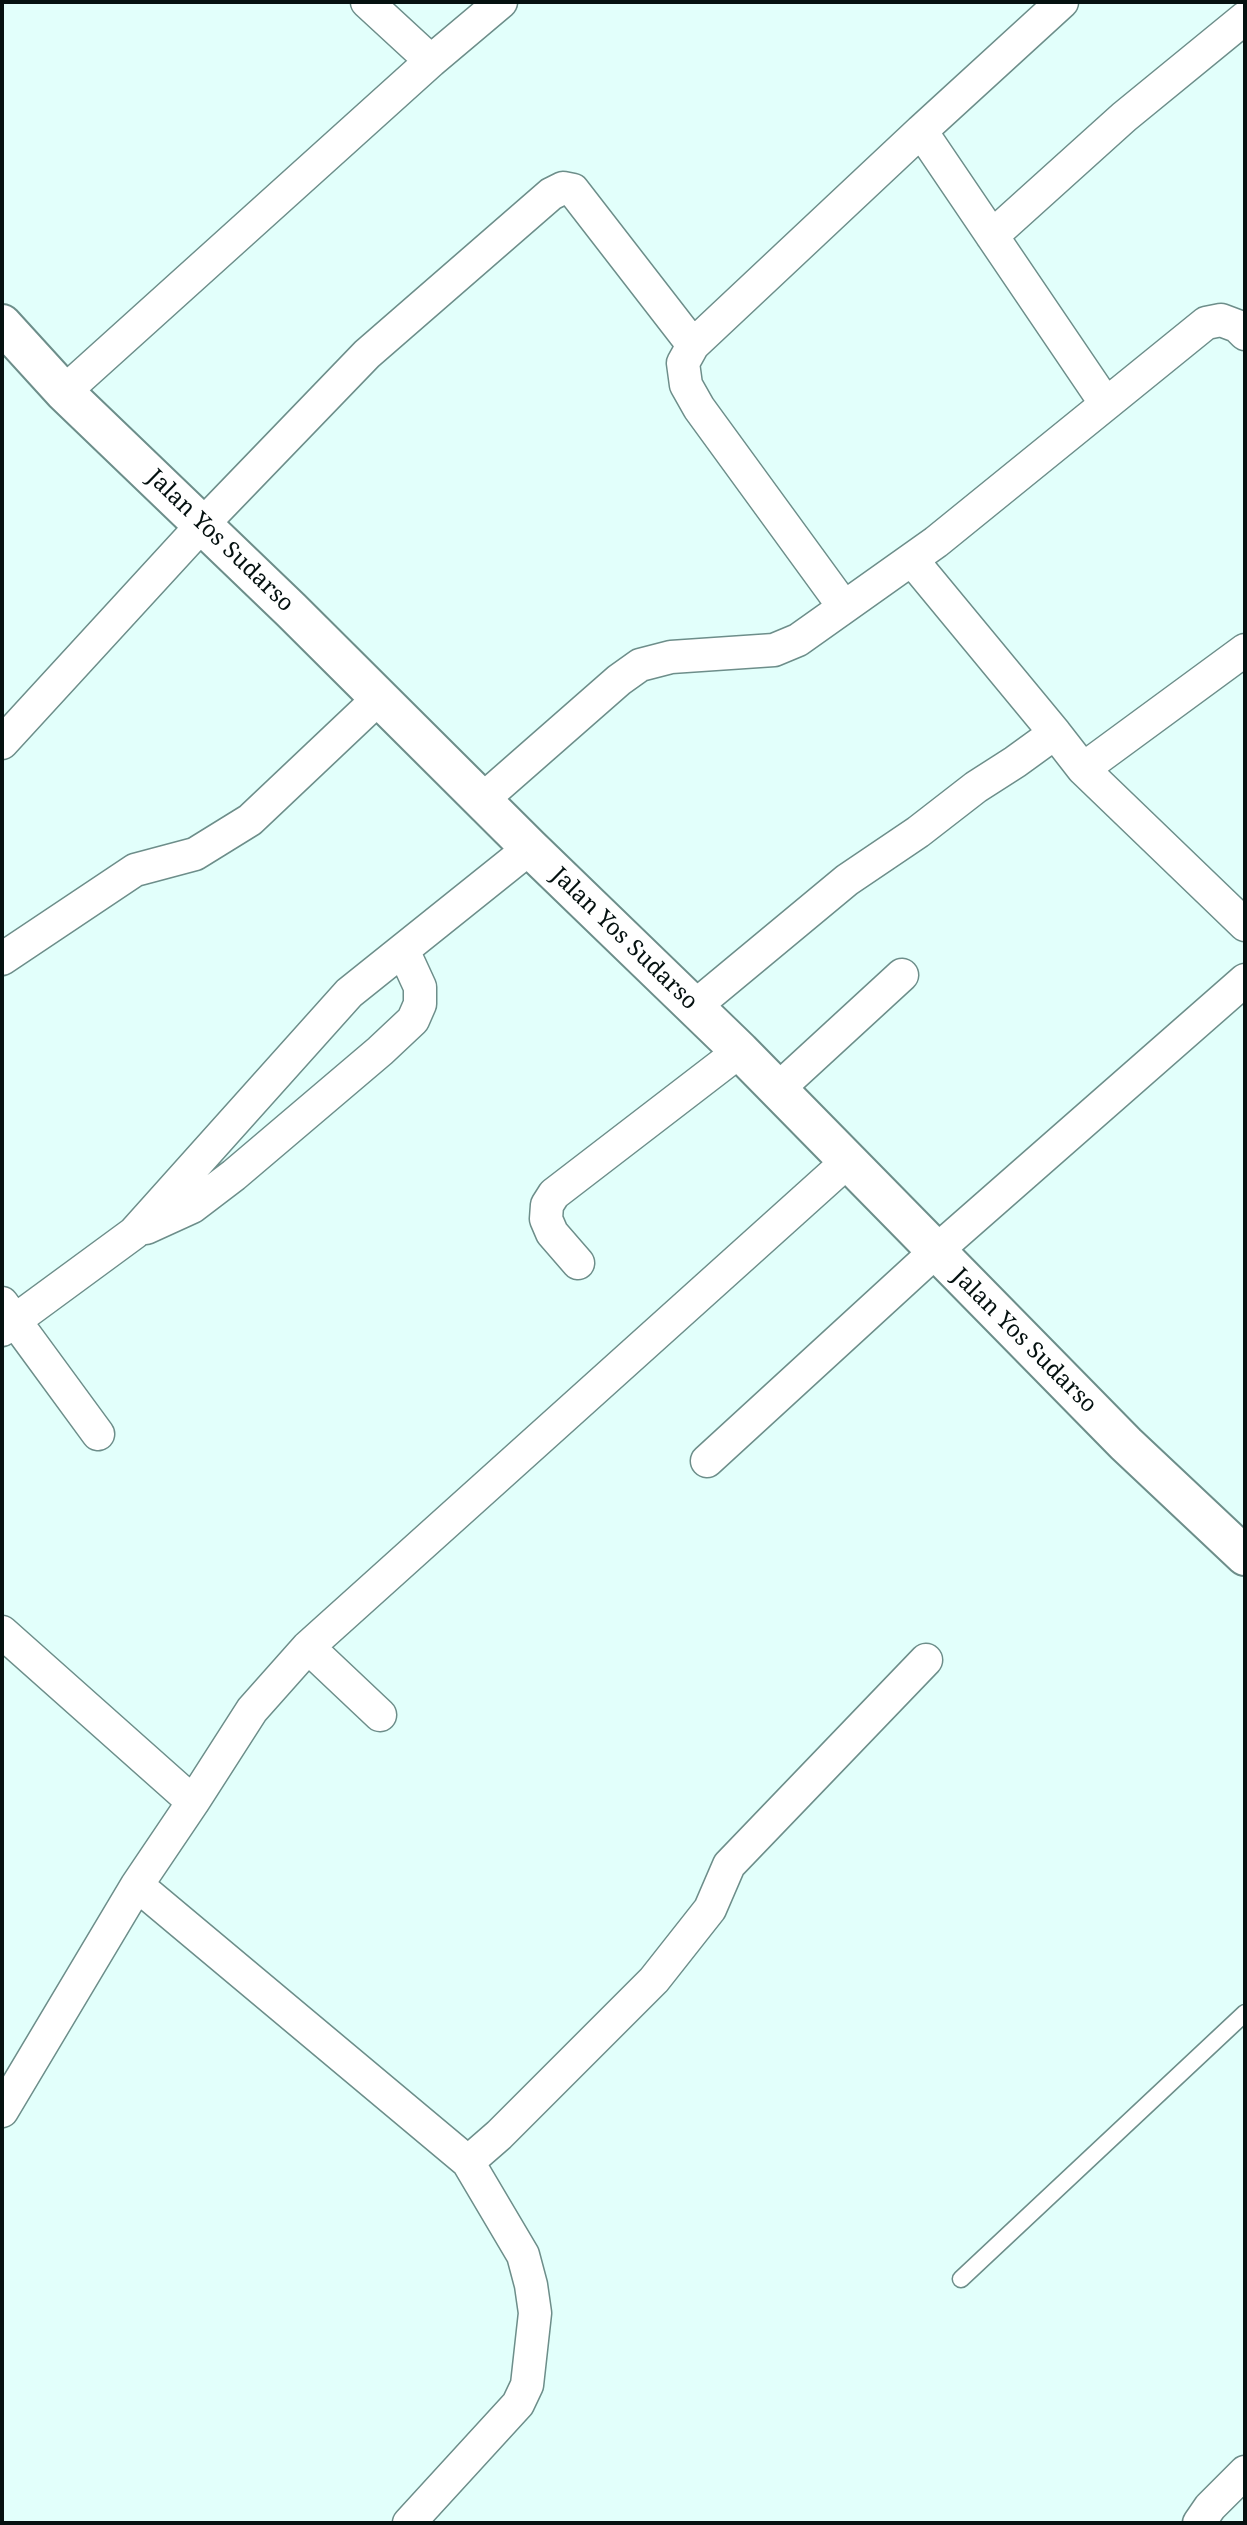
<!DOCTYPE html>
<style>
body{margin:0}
#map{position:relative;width:1247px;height:2525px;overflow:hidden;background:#e2fffb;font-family:"Noto Serif",serif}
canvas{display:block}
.frame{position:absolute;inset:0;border:4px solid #051110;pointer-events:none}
</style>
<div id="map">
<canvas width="1247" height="2525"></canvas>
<div class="frame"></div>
</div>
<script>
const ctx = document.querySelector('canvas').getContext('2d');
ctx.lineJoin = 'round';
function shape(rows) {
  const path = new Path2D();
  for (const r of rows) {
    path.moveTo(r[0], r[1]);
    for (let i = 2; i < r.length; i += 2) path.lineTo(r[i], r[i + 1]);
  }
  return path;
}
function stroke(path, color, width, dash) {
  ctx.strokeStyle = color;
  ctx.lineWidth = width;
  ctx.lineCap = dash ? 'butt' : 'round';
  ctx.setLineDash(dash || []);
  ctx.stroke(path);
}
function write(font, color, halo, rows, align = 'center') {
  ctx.font = font + ' "Noto Serif",serif';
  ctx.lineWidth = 6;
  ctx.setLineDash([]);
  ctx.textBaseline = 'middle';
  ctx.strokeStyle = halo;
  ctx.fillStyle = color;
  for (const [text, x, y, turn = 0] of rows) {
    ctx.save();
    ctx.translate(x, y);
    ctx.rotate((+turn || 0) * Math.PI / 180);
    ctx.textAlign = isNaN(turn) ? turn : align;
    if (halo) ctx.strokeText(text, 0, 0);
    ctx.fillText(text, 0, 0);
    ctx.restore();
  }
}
const service = shape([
 [961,2279,1245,2013]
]);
const minor = shape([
 [367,2,431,61],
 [1062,2,921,131,1106,404],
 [992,236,1124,117,1245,18],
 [64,392,431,61,501,2],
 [912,560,1055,733],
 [844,607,699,408,686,385,683,363,693,345,921,131],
 [2,743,203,524,367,354,551,194,563,188,573,190,693,345],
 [1083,769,1245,925],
 [481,801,619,680,640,665,671,657,774,650,798,640,936,542,1206,323,1221,320,1237,326,1245,334],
 [2,959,135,870,195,854,250,820,379,698],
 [694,1007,847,880,918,832,976,787,1015,762,1055,733,1083,769,1245,650],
 [778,1089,902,975],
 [146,1228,192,1207,234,1175,380,1051,413,1020,420,1004,420,987,403,950],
 [578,1263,552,1233,546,1219,547,1205,554,1194,740,1051],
 [2,1303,98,1434],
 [2,1330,134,1233,349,993,530,848],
 [707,1461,935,1252,1245,980],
 [2,1632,193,1802],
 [308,1647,380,1715],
 [137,1885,468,2162,523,2255,531,2285,535,2313,527,2385,518,2404,409,2523],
 [2,2111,137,1885,193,1802,252,1710,308,1647,848,1161],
 [468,2162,499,2135,654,1980,710,1909,729,1865,926,1660],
 [1199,2523,1210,2507,1245,2472]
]);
const trunk = shape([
 [2,324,64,392,291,610,530,848,740,1051,1126,1444,1245,1556]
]);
const streetNames = [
 ["Jalan Yos Sudarso",220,541,44],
 ["Jalan Yos Sudarso",624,939,44],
 ["Jalan Yos Sudarso",1024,1341,45]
];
stroke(service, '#6d8e8a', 19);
stroke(minor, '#6d8e8a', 35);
stroke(trunk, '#6d8e8a', 42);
stroke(service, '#fff', 16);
stroke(minor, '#fff', 32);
stroke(trunk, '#fff', 38);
write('23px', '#051110', '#fff', streetNames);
</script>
